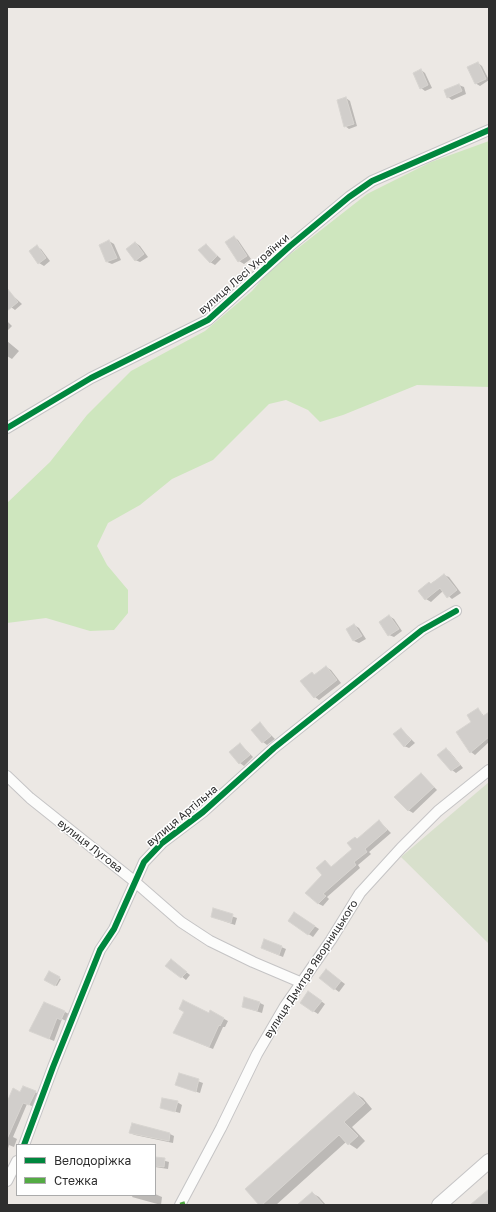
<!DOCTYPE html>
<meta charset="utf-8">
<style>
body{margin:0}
#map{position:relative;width:496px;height:1212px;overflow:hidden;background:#ece8e4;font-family:"Golos Text",sans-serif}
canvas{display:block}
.frame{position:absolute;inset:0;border:8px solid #2e2e2e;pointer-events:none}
.legend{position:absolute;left:16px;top:1144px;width:140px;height:52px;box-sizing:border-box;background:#fff;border:1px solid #ababab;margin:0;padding:5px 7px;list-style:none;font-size:12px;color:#2e2e2e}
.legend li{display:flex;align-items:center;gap:8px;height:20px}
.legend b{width:20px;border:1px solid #ababab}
</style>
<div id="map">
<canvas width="496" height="1212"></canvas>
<div class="frame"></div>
<ul class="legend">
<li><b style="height:5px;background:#00873e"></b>Велодоріжка</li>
<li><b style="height:5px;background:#54ab44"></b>Стежка</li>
</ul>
</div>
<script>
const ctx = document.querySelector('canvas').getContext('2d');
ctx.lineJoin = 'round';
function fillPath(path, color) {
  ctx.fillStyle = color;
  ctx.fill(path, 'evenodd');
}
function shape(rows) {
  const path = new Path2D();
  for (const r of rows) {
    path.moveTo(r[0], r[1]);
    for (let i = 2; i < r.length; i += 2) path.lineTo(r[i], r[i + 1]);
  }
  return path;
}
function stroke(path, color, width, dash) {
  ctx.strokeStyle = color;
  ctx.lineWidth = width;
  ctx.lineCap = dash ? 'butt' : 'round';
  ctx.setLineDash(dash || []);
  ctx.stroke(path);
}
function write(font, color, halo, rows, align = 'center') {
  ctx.font = font + ' "Golos Text",sans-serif';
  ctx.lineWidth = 3;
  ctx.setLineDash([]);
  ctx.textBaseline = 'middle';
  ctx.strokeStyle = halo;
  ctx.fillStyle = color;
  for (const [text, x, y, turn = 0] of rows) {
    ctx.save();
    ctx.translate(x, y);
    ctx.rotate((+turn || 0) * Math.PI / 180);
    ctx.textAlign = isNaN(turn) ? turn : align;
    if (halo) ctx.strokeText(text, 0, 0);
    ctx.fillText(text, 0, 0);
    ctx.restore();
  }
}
const green = shape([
 [489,141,489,387,417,385,343,415,320,422,308,410,286,400,269,404,213,460,172,479,140,505,108,523,97,546,107,565,128,590,128,613,114,630,90,631,46,618,7,623,7,503,50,462,87,415,131,371,205,331,252,291,270,270,367,194,431,162]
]);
const cemetery = shape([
 [489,782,489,944,401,857]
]);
const shadow = shape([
 [478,63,482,66,489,80,480,86,475,83],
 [421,70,425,73,432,88,425,91,421,88],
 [459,85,464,87,466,94,452,100,448,97],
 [346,98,350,101,357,126,349,129,345,126],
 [234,237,238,240,251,259,244,264,239,261],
 [109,241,114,244,121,260,112,264,107,262],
 [136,243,140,246,148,257,140,262,135,260],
 [206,245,221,259,215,265,210,262],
 [37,247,41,249,50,261,44,266,39,263],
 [10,293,22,304,15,310,7,304,7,296],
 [7,321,12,326,7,331],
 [7,341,19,351,12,359,7,356],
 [444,575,449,577,461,593,452,599,443,591,431,602,426,599,419,591],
 [389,616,394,619,402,631,394,637,389,635],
 [354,625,359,628,366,639,359,643,354,641,347,630],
 [326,667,331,670,341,683,319,700,315,697,302,681,312,673,315,675],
 [478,709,484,716,489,713,489,742,475,755,471,752],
 [260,724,275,739,267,745,263,742],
 [401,729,415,743,409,748,404,746],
 [240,744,253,757,244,766,240,763],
 [446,749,450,752,463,768,456,773,452,770],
 [421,774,437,790,413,813,408,810],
 [379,821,391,833,369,852,371,854,358,865,360,868,327,897,329,899,323,906,319,904,307,893,323,875,325,862,332,867,354,849,358,840],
 [214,910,237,918,235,925,212,917],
 [299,916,319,929,313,937,289,921],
 [265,940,286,949,283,957,266,950],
 [175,963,190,975,186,980,167,965],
 [326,970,345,984,339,992,320,978],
 [49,973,61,979,57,986,46,980],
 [313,995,325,1004,318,1014,301,1003],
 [260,1003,264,1005,262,1013,243,1007],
 [65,1012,69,1014,66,1021,62,1019,54,1041,35,1033],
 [211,1012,228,1021,225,1027,223,1027,213,1049,179,1035],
 [179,1074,203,1083,200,1093,176,1085],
 [35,1092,39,1094,34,1107,27,1104,13,1137,17,1139,14,1147,9,1145,7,1152,7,1100,21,1093],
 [354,1093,363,1098,372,1109,352,1127,365,1141,357,1149,346,1142,276,1205,261,1205],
 [177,1102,182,1105,180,1113,161,1108],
 [133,1124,170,1134,174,1136,173,1143,135,1135,130,1133],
 [155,1158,169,1162,168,1169,155,1167],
 [312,1193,319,1197,326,1205,299,1205],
 [155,1194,162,1197,161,1205,132,1197,133,1195,155,1195]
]);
const building = shape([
 [478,62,486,79,475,84,467,67,478,62],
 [421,69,428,85,420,89,413,73,421,69],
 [459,84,462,91,447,98,444,90,459,84],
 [346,97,354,124,344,127,337,100,346,97],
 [234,236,247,256,238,262,225,242,234,236],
 [109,240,117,258,106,262,99,245,109,240],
 [135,242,144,254,135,261,126,249,135,242],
 [206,244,217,256,210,263,198,250,206,244],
 [37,245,46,258,38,264,29,251,37,245],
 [7,288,18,302,7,311,7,288],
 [444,574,457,590,447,598,440,588,425,600,418,591,429,582,431,584,444,574],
 [389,615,399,629,388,636,379,622,389,615],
 [354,624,362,636,353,641,346,629,354,624],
 [326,666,337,680,314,698,300,681,312,672,314,675,326,666],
 [478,708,483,716,489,712,489,737,470,753,456,732,471,722,467,715,478,708],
 [260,722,271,736,262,743,251,730,260,722],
 [401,728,411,740,404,747,393,734,401,728],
 [240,743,250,755,239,764,229,752,240,743],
 [446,748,460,765,451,771,437,755,446,748],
 [421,773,434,787,408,811,394,797,421,773],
 [379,820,387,830,365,849,367,852,354,862,356,865,323,894,326,896,318,904,305,893,322,875,316,868,325,860,331,867,352,849,347,843,355,837,357,839,379,820],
 [213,908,233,914,231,923,211,917,213,908],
 [294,912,315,926,308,935,288,921,294,912],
 [264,939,282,946,279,955,261,948,264,939],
 [171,959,187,972,181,978,165,966,171,959],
 [326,969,341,981,334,990,319,978,326,969],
 [49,971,60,977,55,986,44,980,49,971],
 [308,991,322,1001,313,1012,300,1003,308,991],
 [244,997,260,1002,257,1011,242,1007,244,997],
 [183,1000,209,1013,210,1010,224,1018,220,1026,219,1025,209,1047,173,1033,184,1012,179,1009,183,1000],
 [44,1002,65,1011,61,1020,57,1018,49,1039,29,1031,44,1002],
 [179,1073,199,1079,196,1092,175,1085,179,1073],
 [23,1086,36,1091,29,1105,23,1103,7,1139,7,1102,13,1088,20,1092,23,1086],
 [354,1092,365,1103,344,1122,358,1136,348,1145,339,1135,262,1205,259,1205,245,1189,354,1092],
 [162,1098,178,1101,175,1112,160,1108,162,1098],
 [132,1123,170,1133,169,1141,129,1133,132,1123],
 [155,1157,165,1158,164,1167,155,1166,155,1157],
 [489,1189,489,1205,470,1205,489,1189],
 [312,1192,324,1205,297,1205,312,1192]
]);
const street = shape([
 [7,428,91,378,208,320,290,246,349,197,372,181,489,130],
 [7,776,30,798,134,881,181,922,210,941,253,962,300,982],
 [24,1145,53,1067,100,950,114,929,144,862,162,843,203,812,274,748,422,630,456,611],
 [7,1181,17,1161],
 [180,1205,221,1128,257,1054,285,1006,331,940,360,893,401,848,438,811,489,770]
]);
const secondary = shape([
 [439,1205,489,1161]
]);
const quiet = shape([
 [182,1202,183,1205]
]);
const cycleway = shape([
 [7,428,91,378,208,320,290,246,349,197,372,181,489,130],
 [24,1145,53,1067,100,950,114,929,144,862,162,843,203,812,274,748,422,630,456,611]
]);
const streetNames = [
 ["вулиця Лесі Українки",244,274,-41],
 ["вулиця Артільна",182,816,-40],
 ["вулиця Лугова",90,846,38],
 ["вулиця Дмитра Яворницького",311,969,-57]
];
fillPath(green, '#cee6be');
fillPath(cemetery, '#d8e0cc');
fillPath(shadow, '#0003');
fillPath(building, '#d1cecb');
stroke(building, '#d7d4d0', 1);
stroke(street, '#c5c4c5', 12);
stroke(secondary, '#c5c4c5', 16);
stroke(street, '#fcfcfb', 10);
stroke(secondary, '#fcfcfb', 14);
stroke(quiet, '#54ab44', 5, [10, 5]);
stroke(cycleway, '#00873e', 6);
write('11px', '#2e2e2e', '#fff', streetNames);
</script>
